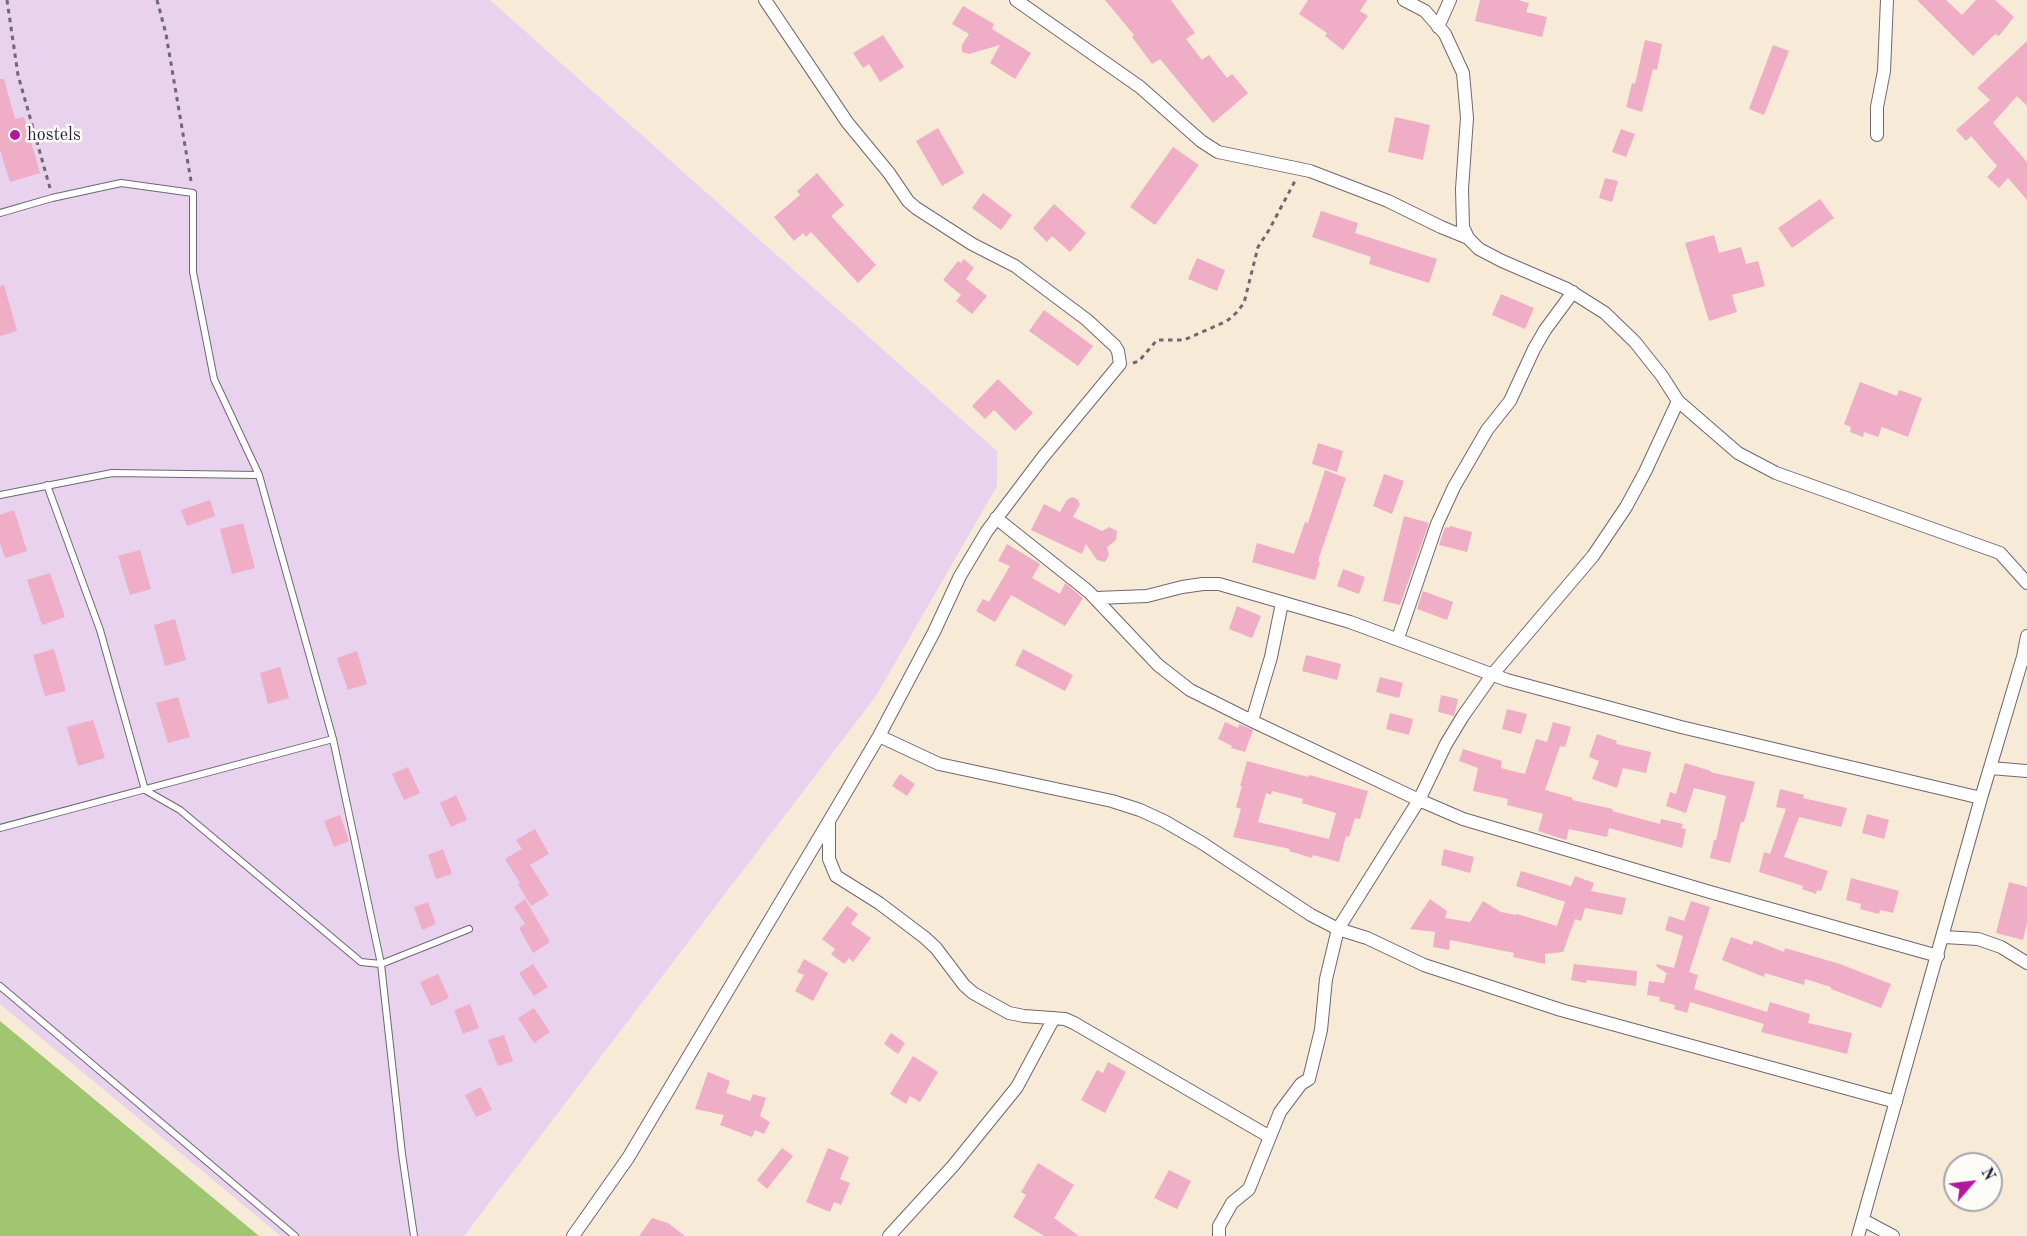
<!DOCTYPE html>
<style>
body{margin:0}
#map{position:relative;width:2027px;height:1236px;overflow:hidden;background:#f7ebd8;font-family:"Old Standard TT",serif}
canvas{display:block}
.north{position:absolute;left:1943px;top:1152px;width:60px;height:60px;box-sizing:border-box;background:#fdfcf7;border:2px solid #a5a5ac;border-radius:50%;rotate:62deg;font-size:16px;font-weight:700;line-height:24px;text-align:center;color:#22223b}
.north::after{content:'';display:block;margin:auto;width:21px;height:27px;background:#b5179e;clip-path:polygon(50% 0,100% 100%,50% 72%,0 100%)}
</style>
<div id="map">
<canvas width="2027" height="1236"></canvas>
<div class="north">N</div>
</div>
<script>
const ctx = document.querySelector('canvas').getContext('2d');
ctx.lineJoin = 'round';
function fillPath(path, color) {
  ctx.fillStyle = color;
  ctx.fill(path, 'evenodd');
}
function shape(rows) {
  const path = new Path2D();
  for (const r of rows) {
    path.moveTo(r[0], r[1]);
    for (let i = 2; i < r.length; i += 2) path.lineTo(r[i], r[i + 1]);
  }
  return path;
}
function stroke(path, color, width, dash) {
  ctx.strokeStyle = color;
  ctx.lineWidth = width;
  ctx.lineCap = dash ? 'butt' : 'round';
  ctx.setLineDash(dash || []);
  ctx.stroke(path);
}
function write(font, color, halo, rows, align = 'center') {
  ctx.font = font + ' "Old Standard TT",serif';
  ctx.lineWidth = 5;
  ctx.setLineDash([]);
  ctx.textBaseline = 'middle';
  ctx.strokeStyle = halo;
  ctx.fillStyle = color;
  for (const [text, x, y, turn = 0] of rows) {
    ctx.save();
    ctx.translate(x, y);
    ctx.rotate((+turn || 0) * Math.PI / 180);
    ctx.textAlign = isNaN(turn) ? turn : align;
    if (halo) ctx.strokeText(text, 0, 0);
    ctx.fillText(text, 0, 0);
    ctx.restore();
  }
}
const built = shape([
 [0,0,490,0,997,451,997,486,876,696,464,1236,281,1236,0,1004]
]);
const green = shape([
 [0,1021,259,1236,0,1236]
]);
const building = shape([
 [1105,0,1171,0,1195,33,1186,39,1202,60,1209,55,1227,78,1232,74,1248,93,1213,123,1160,59,1152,64,1132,37,1134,35],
 [1308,0,1367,0,1360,11,1368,16,1343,50,1325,36,1327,33,1299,14],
 [1480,0,1518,0,1529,3,1526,12,1547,17,1542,37,1475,21],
 [1917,0,1946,0,1962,15,1976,0,1995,0,2014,17,1999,36,1995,34,1973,56],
 [963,6,994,24,992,29,1031,53,1015,79,990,63,1000,45,969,54,962,52,962,45,969,34,952,24],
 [883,35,904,67,880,82,869,64,863,68,853,53],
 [1645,40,1662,44,1657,70,1653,69,1642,112,1626,107,1632,83,1635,84],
 [2027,41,2027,106,2017,96,1993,123,2027,162,2027,200,2008,178,1999,188,1987,177,1997,166,1971,136,1966,141,1956,130,1990,100,1977,88],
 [1773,45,1789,51,1764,115,1749,109],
 [0,79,4,79,15,119,24,117,40,173,10,182,0,150],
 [1395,117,1430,125,1423,160,1388,152],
 [938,128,964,173,942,186,916,141],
 [1621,129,1635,134,1626,157,1612,152],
 [1173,147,1199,165,1155,225,1130,207],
 [817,173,844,205,831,216,876,265,858,283,811,232,806,237,803,233,794,241,774,217,800,195,797,191],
 [1605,178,1618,181,1612,202,1599,198],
 [983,193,1012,215,1001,230,972,208],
 [1820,199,1834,218,1792,248,1778,228],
 [1054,204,1086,233,1070,252,1052,236,1047,242,1033,228],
 [1321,211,1358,223,1355,233,1437,259,1429,283,1369,264,1371,257,1312,237],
 [1714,235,1719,253,1741,247,1746,264,1758,261,1765,286,1732,295,1737,312,1709,321,1685,243],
 [1197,258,1225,270,1217,291,1188,279],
 [964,259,974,268,966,279,987,296,972,314,956,301,961,295,943,280,958,261,961,263],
 [4,285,17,331,0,336,0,286],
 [1501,294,1534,308,1525,329,1492,315],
 [1044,310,1093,346,1078,366,1029,331],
 [998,379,1033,413,1015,431,994,410,985,419,972,406],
 [1860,382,1897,396,1899,390,1922,398,1908,437,1882,427,1878,437,1864,432,1863,437,1850,432,1851,427,1844,424],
 [1318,443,1343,451,1337,472,1312,464],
 [1325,470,1346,478,1318,561,1320,562,1315,580,1252,562,1257,543,1294,554,1305,522,1308,523],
 [1384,474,1404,481,1392,514,1373,506],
 [1072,497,1077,499,1080,504,1073,517,1102,531,1109,527,1117,531,1116,540,1107,547,1109,555,1105,562,1097,560,1086,544,1082,554,1031,530,1044,504,1060,512,1067,500],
 [210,500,215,516,187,526,181,510],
 [14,510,27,551,5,558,0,543,0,515],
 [1404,516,1429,523,1400,605,1383,601],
 [243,523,255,568,232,574,220,529],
 [1450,526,1472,532,1467,552,1439,545,1445,527,1449,528],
 [1007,544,1040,564,1032,578,1060,594,1065,583,1083,598,1065,626,1011,595,995,622,976,611,983,599,989,602,1010,566,998,561],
 [140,550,151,589,130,595,118,556],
 [1343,569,1365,577,1359,594,1337,586],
 [50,573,65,617,42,625,27,580],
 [1423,591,1453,602,1447,620,1417,609],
 [1237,606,1261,616,1252,638,1229,629],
 [175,619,186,660,165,666,154,625],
 [54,649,66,691,45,696,33,655],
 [1023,649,1073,675,1065,691,1015,665],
 [357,651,367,684,348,690,337,658],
 [1306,655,1341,664,1337,680,1302,671],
 [280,667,289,698,268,704,260,673],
 [1380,677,1403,683,1399,698,1376,692],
 [1441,695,1458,699,1454,716,1438,712],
 [178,697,190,737,168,743,156,703],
 [1507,709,1527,714,1521,734,1502,729],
 [1390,713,1413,719,1409,735,1386,729],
 [93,720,105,758,78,766,67,727],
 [1225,722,1238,728,1239,724,1253,730,1245,752,1231,748,1232,746,1218,739],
 [1553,722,1571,727,1565,747,1560,746,1545,790,1573,798,1572,800,1613,809,1612,811,1660,824,1661,819,1683,824,1681,828,1686,829,1682,848,1609,828,1607,837,1569,829,1566,840,1538,831,1543,814,1507,805,1508,799,1473,791,1478,768,1459,761,1463,749,1502,761,1501,768,1525,774,1536,739,1547,742],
 [1597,734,1617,741,1616,744,1651,752,1646,773,1623,768,1617,788,1592,779,1599,761,1589,757],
 [1247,761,1308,777,1309,775,1368,791,1360,819,1355,818,1349,837,1346,836,1339,862,1313,855,1312,858,1289,851,1290,849,1233,837,1241,809,1236,807,1242,786,1240,786],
 [1272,791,1303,799,1302,803,1336,813,1329,839,1258,822,1266,793,1271,795],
 [1685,763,1711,771,1710,772,1755,782,1744,822,1741,822,1730,863,1710,858,1714,840,1716,840,1726,796,1694,788,1686,813,1666,806,1670,792,1676,794],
 [408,767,420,793,404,800,392,774],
 [900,774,915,784,907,796,892,786],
 [1780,789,1804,795,1803,798,1847,808,1841,827,1799,817,1784,857,1828,871,1821,891,1817,890,1816,894,1802,889,1803,886,1759,872,1764,852,1770,854,1786,809,1776,807],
 [456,795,467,820,451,827,440,803],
 [1867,814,1889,820,1884,839,1862,833],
 [340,815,349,841,334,847,324,821],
 [535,829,549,854,530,865,549,895,531,906,518,884,520,883,505,859,522,849,516,840],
 [443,849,452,874,436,879,428,855],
 [1444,849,1474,857,1470,873,1441,865],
 [1521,871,1571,886,1575,876,1594,883,1591,891,1626,898,1622,915,1585,908,1581,921,1575,919,1563,952,1545,954,1545,964,1513,957,1514,953,1450,940,1449,950,1433,947,1435,932,1410,929,1430,899,1447,911,1445,918,1470,922,1483,901,1501,912,1516,915,1517,914,1557,926,1565,902,1516,886],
 [1851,878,1899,891,1893,913,1880,910,1879,914,1860,909,1861,904,1846,900],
 [2009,882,2027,887,2027,923,2023,940,1996,933],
 [525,899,550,942,533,953,519,928,525,924,514,907],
 [1691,901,1710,907,1689,972,1698,975,1694,989,1767,1012,1770,1002,1810,1014,1808,1023,1852,1033,1847,1054,1761,1032,1764,1024,1690,1002,1687,1013,1674,1009,1675,1005,1659,1001,1660,997,1647,995,1649,981,1664,983,1666,974,1669,975,1656,966,1657,964,1674,968,1683,936,1665,930,1669,916,1684,921],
 [428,902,436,924,422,930,414,907],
 [847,906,858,914,851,924,871,938,853,962,849,958,844,964,831,954,835,949,822,939],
 [1731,937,1752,945,1754,940,1784,952,1785,948,1840,964,1891,984,1881,1008,1831,989,1831,987,1805,979,1804,985,1765,973,1764,977,1722,960],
 [804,959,828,973,813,1001,795,991,804,975,797,972],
 [533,964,548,987,534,996,519,973],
 [1574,964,1637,971,1636,986,1587,980,1586,983,1571,980],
 [438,974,449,998,431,1006,420,982],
 [470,1004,479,1028,463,1034,454,1010],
 [534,1008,550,1032,534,1043,518,1018],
 [891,1033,905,1043,898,1054,884,1044],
 [504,1035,513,1061,498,1066,488,1040],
 [913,1056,938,1072,920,1102,910,1096,906,1104,890,1094],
 [1108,1062,1126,1072,1105,1113,1081,1100,1097,1070,1103,1073],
 [708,1072,730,1081,726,1093,750,1101,753,1094,766,1098,760,1116,770,1122,764,1134,755,1130,752,1137,720,1125,724,1115,695,1109],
 [481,1087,492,1110,476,1117,465,1095],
 [782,1148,793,1156,767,1189,757,1180],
 [828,1148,849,1157,840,1179,850,1183,841,1205,834,1202,830,1212,806,1202],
 [1038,1163,1074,1185,1054,1218,1079,1236,1044,1236,1013,1217,1026,1195,1021,1192],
 [1169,1170,1191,1181,1177,1209,1154,1198],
 [652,1218,668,1223,685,1236,639,1236]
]);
const path = shape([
 [7,0,18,75,50,188],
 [157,0,166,34,191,181],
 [1133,363,1139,361,1157,340,1184,340,1227,321,1236,313,1244,303,1258,247,1269,230,1295,181]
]);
const lane = shape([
 [0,213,52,198,121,183,193,193,193,272,214,379,259,475],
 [47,485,100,630,145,790,180,810,361,962,381,964,469,929],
 [0,495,112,473,259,475,333,739,381,964,402,1154,414,1236],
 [0,828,333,739],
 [0,986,295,1236]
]);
const street = shape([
 [1016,0,1140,87,1201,141,1218,152,1310,171,1388,201,1441,227,1468,238],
 [1404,0,1425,11,1445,34,1463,73,1467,118,1462,189,1463,227,1468,238,1479,249,1502,261,1567,289,1605,313,1635,342,1662,376,1678,401,1738,453,1776,473,2000,553,2027,583],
 [1438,27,1450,0],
 [1877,135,1877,107,1884,71,1887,0],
 [996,518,1089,592,1158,665,1190,690,1252,721,1419,800,1463,819,1710,892,1938,956],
 [1096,598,1147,596,1182,587,1203,584,1219,584,1350,622,1507,680,1681,727,1981,798],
 [1398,638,1437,524,1454,487,1487,430,1510,401,1534,349,1545,330,1573,292],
 [1252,721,1271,657,1282,603],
 [879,736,939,764,1112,801,1140,810,1164,821,1202,843,1311,915,1338,929,1367,938,1424,965,1561,1010,1896,1102],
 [1990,768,2027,771],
 [829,822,829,859,836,876,879,903,924,937,936,948,964,985,973,993,1009,1013,1024,1016,1065,1019,1074,1023,1270,1137],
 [1944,937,1978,939,2001,947,2027,963],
 [1863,1220,1893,1236],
 [573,1236,628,1158,829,821,879,736,934,632,960,576,987,531,1043,457,1120,364,1118,351,1115,346,1087,320,1015,266,972,244,916,208,908,201,889,173,847,122,765,0],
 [889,1236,953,1166,1017,1087,1054,1018],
 [1219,1236,1219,1226,1232,1203,1249,1189,1280,1112,1301,1084,1309,1079,1321,1030,1326,979,1338,929,1419,800,1446,744,1463,716,1492,675,1593,556,1626,507,1645,472,1678,401],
 [1858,1236,1981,798,2023,657,2027,636]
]);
const markers = [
 [15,135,6,"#b5179e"]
];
const poiNames = [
 ["hostels",27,135]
];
fillPath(built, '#e8d2ee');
fillPath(green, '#a0c671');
fillPath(building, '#efadc6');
stroke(lane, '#6d6872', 8);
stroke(street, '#6d6872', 14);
stroke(path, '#6d6872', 3, [4.5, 4.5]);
stroke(lane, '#fff', 6);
stroke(street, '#fff', 12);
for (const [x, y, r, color] of markers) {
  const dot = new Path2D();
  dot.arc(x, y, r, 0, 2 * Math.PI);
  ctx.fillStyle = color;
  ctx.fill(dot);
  stroke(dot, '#fdfcf7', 2);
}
write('18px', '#22223b', '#fdfcf7', poiNames, 'left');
</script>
